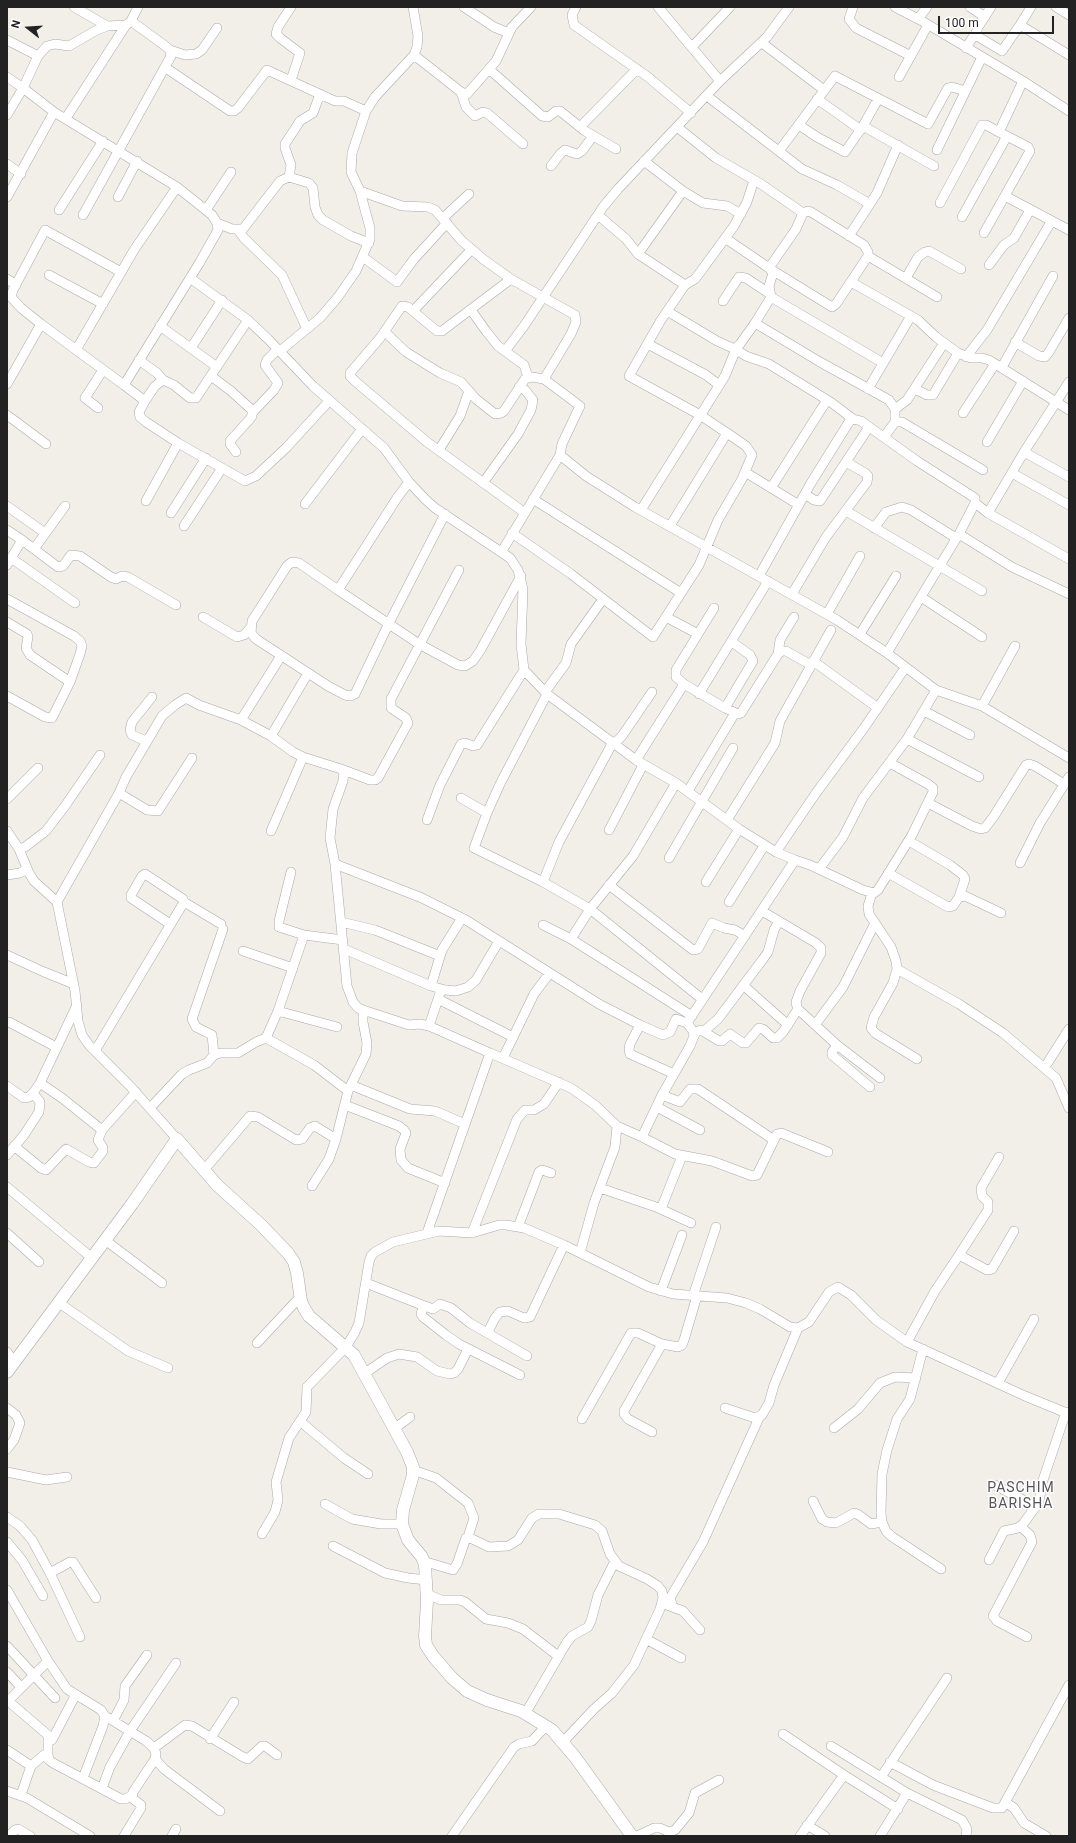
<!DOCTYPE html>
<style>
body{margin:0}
#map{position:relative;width:1076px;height:1843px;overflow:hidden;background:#f2efe9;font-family:Roboto,sans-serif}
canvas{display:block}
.frame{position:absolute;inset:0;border:8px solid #222;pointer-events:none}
.north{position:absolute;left:8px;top:8px;width:40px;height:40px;-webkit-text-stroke:3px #fff;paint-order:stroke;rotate:287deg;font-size:11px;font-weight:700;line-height:16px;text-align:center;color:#222}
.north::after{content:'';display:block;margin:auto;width:14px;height:18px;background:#222;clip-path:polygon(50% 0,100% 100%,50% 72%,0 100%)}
.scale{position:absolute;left:938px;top:16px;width:116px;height:18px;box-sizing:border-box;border:2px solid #222;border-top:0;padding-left:5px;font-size:12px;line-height:14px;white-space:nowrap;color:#222;-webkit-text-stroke:3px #fff;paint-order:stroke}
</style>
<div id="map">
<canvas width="1076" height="1843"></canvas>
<div class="frame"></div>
<div class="north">N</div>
<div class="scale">100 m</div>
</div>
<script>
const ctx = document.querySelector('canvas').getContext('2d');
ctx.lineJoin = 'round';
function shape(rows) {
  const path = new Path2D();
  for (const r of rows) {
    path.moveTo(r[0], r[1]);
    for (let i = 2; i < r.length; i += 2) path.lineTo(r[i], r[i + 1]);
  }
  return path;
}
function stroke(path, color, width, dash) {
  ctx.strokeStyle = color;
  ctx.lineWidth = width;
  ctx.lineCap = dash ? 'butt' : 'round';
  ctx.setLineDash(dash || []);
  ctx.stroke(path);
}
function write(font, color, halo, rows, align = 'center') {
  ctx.font = font + ' Roboto,sans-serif';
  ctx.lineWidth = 3;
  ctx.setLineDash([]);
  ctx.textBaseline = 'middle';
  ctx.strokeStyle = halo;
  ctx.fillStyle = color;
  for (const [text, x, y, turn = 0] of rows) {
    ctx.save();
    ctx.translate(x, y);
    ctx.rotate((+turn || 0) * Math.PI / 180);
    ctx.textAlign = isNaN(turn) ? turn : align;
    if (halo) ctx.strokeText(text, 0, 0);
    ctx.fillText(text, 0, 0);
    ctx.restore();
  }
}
const minor = shape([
 [74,7,107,26],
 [291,7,278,27,276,34,280,38,300,53,291,80],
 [413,7,418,36,417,47,414,55,375,97,366,111,352,153,351,172,360,191,402,206,428,207,435,210,461,240,483,259,511,279,575,315,576,322,571,334,544,379,580,406,562,444,560,455],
 [464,7,494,27,509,33],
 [576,7,572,15,574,25,648,77,691,113],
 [658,7,720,81],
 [853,7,849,19,856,28,911,56],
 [895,7,922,21,1023,81,1069,111],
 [970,7,985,17],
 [1031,7,1020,25,1069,55],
 [1056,7,1069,15],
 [918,19,927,7],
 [975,36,978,27,991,7],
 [7,40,38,56,23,88,54,112,177,187,212,215,217,223,218,230,200,262,124,385,41,324,7,384],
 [762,43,824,90],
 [692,47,730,7],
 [966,48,973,37,977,36,1002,51,1020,25],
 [170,50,185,55,196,54,202,50,217,28],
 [414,55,461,92,467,94,496,61,512,27,531,7],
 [38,56,47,46,55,44,69,46,95,31,107,26,126,25,131,21,138,7],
 [166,68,230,111,234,111,238,108,267,70,335,101,344,101,366,111],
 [489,69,542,116,548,117,556,111,560,111,585,131,616,149],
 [7,77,23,88,7,115],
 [899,77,928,25],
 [461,92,466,107,475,116,483,112,487,113,523,144],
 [707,96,802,169,837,185,870,204],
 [817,99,861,130],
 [66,118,126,25],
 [799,125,817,137,845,152,863,126,878,99],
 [863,126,934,166],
 [580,127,637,69],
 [677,127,716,158,761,184,803,213,796,229,769,268,773,273,769,286,771,297,883,363],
 [937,150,982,57],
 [779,151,835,76,928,124,948,88,952,87,965,91],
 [644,161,683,191,703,203,727,206,741,214],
 [7,164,21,174],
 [551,166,561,153,565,150,577,154,582,151,593,136],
 [289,177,291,165,285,148,285,144,300,121,313,113,320,94],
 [1005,196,1069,230],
 [7,197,54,112],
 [118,197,137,161],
 [940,203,982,125,986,125,999,132],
 [59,210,103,141],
 [206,210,231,172],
 [83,215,171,56,170,50,164,45,131,21],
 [962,217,1007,136],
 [443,218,469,194],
 [217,223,232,229,243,229,280,181,289,177,309,183,313,188,315,207,318,215,323,220,351,236,369,243],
 [238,230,244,238,282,275,307,329],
 [984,233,1030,151,1028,147,999,132,1023,81],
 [849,236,877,193,898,145],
 [725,238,769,268],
 [638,254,683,191],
 [868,256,937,297],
 [363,257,397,282,414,259,447,223],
 [989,265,1004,245,1014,238,1030,210],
 [772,270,832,307,836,304,868,256,868,252,864,245,811,212,808,211,803,213],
 [49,275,103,304],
 [190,278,248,320,268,339,313,386,384,448,409,482,425,499,435,508,510,558,518,570,523,589,521,644,524,670,547,694,636,760,676,783,739,829,776,852,795,860,810,865,863,890,874,893,878,890,912,835,933,792,933,788,928,784,890,763],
 [906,278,918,257,925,252,929,251,961,269],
 [7,279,16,285],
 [511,279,442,331,437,331,408,307,402,306,380,338,350,373,350,376,356,382,427,442,525,513],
 [851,282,918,320,936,337,958,353,971,358,982,358,989,360,1069,410],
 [685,285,695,279,701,271,734,226,747,202,754,180],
 [723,301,739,277,746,278,770,294],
 [471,310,486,331,498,346,524,365,528,377],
 [413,311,471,250],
 [667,311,717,341,735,349,740,344,755,323,820,362,889,400,895,409,895,422],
 [755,323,771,297],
 [41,324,21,308,11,297,13,290,45,230,121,272],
 [160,326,217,367],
 [385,332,406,352,440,373,461,382,476,399,495,414,501,413,504,411,525,379,532,377,544,379],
 [1015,342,1039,356,1045,357,1049,352,1069,318],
 [648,344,706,375,719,385],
 [191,348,222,300],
 [735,349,746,356,769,364,832,403,853,419],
 [76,350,134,250,177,187],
 [280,351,320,318,338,297,356,271,370,239,370,228,360,191],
 [505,351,524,326,603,207,618,189,720,81,767,37,789,7],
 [966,357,987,330,1051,222],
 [139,360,157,373,163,380],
 [1002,367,1053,276],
 [211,376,231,391,252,410,252,416,249,420,230,441,230,444,236,452],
 [124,385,145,401,139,412,140,417,146,422,178,443,245,481,256,476,287,447,329,401],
 [868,389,911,316],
 [915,389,927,395,933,395,958,353],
 [145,401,155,386,163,380,174,385,190,398,196,398,248,320],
 [98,408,85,398,103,370],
 [895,409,907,400,944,343],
 [253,412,274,390,278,383,265,365,267,360,278,349],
 [963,413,995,364],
 [7,415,46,444],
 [884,437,895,422,902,422,983,470],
 [987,442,1023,381],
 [439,450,460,416,469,391],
 [1024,452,1069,477],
 [745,472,799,505],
 [1012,473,1069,505],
 [409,482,397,498,338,590,299,563,292,562,287,566,252,621,251,633,256,639,328,686,345,695,350,696,355,694,389,623,445,514],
 [483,483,518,434,531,410,533,400,525,390,519,387],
 [771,488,827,400],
 [805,494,814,500,820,501,869,427],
 [533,499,681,593],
 [146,501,178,443],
 [975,503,988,513,1069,559],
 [305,504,362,429],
 [7,506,45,533],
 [641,510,725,376,736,349],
 [846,511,982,591],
 [171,513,206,458],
 [988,513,1024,452,1069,382],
 [184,526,222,468],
 [670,526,727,433],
 [874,528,886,512,902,507,911,510,956,538],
 [7,530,22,540,7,565],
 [512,533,571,574,653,637,699,565,718,520,742,479,752,455,746,446,727,433,700,415,629,376,661,320,685,285,638,254,626,239,598,215],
 [959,534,1012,567,1069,594],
 [22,540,58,567,63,566,71,555,80,556,111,577,116,579,122,576,128,577,176,605],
 [34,549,65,506],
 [502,551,560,455,586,476,635,507,837,620,887,653,936,690,907,739,863,798,843,837,819,869],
 [11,558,75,603],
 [759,576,811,483,849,422,853,419,861,421,917,461,975,498,975,503,959,534,887,653],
 [338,590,419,644,458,665,465,666,473,661,480,651,521,576],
 [792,594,826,537,867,482,868,476,865,473,846,462],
 [921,597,982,637],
 [7,599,74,636,80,641,82,646,80,654,70,682,52,718,45,717,7,696],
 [827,614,860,556],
 [203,617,237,637,244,635,251,627],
 [666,617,698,634],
 [7,622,27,634,28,637,26,648,30,655,70,682],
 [860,634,896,576],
 [778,654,780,640,794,617],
 [281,656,241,720,271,736,293,752,303,757,341,769,344,772,343,781,333,809,330,838,335,864,347,986,353,1002,358,1008,363,1010,409,1025,420,1024,429,1026,490,1053],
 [813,661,878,708],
 [684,684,676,677,676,670,714,608],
 [936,690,982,706,1069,758],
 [545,692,566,663,571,644,603,599],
 [699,694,768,581],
 [982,706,1015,646],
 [725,708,738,714,741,713,778,654,782,651,786,651,811,665],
 [924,711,970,735],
 [271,736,308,673],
 [907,739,979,777],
 [146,741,132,735,130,730,132,722,152,697],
 [636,760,684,684,725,708,753,661,750,655,732,642],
 [341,769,370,780,375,780,378,778,408,723,406,718,391,708,391,699,459,570],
 [688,791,735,713],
 [119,793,147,810,158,811,192,758],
 [461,798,487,813,474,848,543,882,559,842,613,742,617,741,622,736,652,692],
 [7,799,38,768],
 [928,803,972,826,981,829,985,828,994,816,1026,765,1029,764,1035,766,1064,784],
 [487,813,500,784,547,694],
 [427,820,440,785,461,744,465,743,473,746,477,745,524,670],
 [727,820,775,743,780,721,831,630],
 [609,830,643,765],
 [7,831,19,849,29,873,34,881,57,902,75,991,78,1021,82,1035,89,1045,130,1086,177,1139],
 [271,831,303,757],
 [909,841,950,865,963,875,965,879,959,897],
 [19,849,25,847,46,831,65,806,100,755],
 [776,852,816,793,864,728,905,668],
 [669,858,733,748],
 [1020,863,1040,823,1069,777],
 [335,864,422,898,466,920,599,1004,640,1025,663,1035,670,1032,676,1019,687,1023],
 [291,872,279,921,279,927,304,935,343,940],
 [888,873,948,907,953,906,959,897,965,896,1001,913],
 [7,875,20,873,27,869],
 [543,882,590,909,702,999],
 [706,882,739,829],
 [609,885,693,950,698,949,712,923,724,928,735,930,745,936],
 [872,893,868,906,869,914,891,947,896,961,897,969,893,983,874,1017,871,1028,875,1033,917,1059],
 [57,902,119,793,126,777,162,716,175,705,186,698,199,705,241,720],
 [184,902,221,924],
 [729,902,764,846],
 [762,911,816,943,821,948,821,953,800,991,796,1002,798,1011],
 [341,922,375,930,440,956],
 [543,925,571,939,590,909,633,856,676,783],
 [571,939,692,1016],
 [344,949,431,986,445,990,456,991,468,987,476,980,499,941],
 [243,951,293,968],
 [7,955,44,972,74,984],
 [897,969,959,1004,1003,1033,1056,1078,1069,1108],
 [743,985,788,1025],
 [431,986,442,950,462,918],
 [438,999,513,1037],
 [278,1011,337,1027],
 [9,1022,56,1047],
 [640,1025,630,1044,629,1049,630,1054,674,1074],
 [815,1025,843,987,875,923],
 [429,1026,440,993],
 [704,1031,718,1019,763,959,768,952,774,930,779,921],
 [694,1036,696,1032,701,1030,719,1041,722,1041,730,1034,743,1043,746,1043,759,1028,763,1029,773,1038,777,1038,783,1032,796,1012,800,1011,837,1045,880,1078],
 [266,1038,314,1065,348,1091],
 [837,1045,832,1052,832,1055,870,1087],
 [95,1051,184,902,183,899,145,874,142,876,131,895,131,898,170,924],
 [214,1055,212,1035,196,1027,192,1019,223,929],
 [503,1058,534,994,549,974],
 [1045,1067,1069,1029],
 [40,1083,62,1098,102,1130],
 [351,1085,410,1109,435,1111,465,1124],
 [7,1086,24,1098,29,1097,33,1093,40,1083,77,1005],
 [662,1095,680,1102,690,1089,698,1089,774,1140],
 [345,1105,399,1126,404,1130,406,1133,400,1149,401,1160,408,1168,445,1183],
 [657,1107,700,1130],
 [150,1108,182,1074,189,1070,207,1063,214,1055,220,1053,238,1053,256,1042,266,1038,278,1011,304,935],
 [642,1137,675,1154,712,1161,752,1176,757,1175,774,1140,777,1134,781,1133,828,1152],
 [14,1146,41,1168,46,1170,66,1149,89,1162,94,1163,103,1151,103,1148,98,1140,102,1130,136,1092],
 [7,1155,24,1135,39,1112,40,1102,33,1093],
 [999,1157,981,1188,982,1196,988,1202,988,1210,959,1255,987,1270,992,1269,1014,1231],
 [204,1170,250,1116,258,1117,296,1140,302,1139,310,1128,315,1126,336,1139],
 [312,1186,329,1159,336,1139,348,1091,366,1054,367,1043,363,1022,363,1010],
 [7,1187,92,1258],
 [600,1188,656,1207,691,1223],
 [661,1209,682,1156],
 [518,1227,539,1172,542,1170,551,1173],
 [7,1233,39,1262],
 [427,1233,490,1053,571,1088,595,1105,617,1126],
 [472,1233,517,1119,525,1110,534,1110,544,1104,559,1082],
 [105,1240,162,1283],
 [580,1253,594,1203,615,1147,617,1126,642,1137,662,1095,690,1046,694,1036,693,1031,687,1023,795,860],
 [366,1283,422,1305,423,1308,421,1314,423,1317,446,1335,459,1344,520,1375],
 [661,1291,682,1235],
 [693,1296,716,1227],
 [58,1302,128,1351,168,1368],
 [422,1305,433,1309,440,1304,451,1308,470,1323,527,1356],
 [488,1332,495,1318,500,1312,508,1311,524,1318,530,1317,564,1245],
 [907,1342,935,1291,959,1255],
 [257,1343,301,1296],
 [923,1349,910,1399,897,1419,887,1450,882,1474,881,1513,882,1522,886,1531,891,1536,941,1569],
 [7,1352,14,1362],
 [365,1373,387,1358,399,1354,417,1357,437,1371,450,1374,454,1373,458,1369,468,1349],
 [998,1383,1034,1319],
 [7,1408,16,1415,20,1423,14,1440,7,1449],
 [725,1408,755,1418,762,1415,769,1403,774,1385,798,1328],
 [582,1419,631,1333,638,1333,662,1344,678,1347,682,1345,684,1340,697,1296],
 [301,1422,344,1458,368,1474],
 [834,1428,858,1409,880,1383,895,1377,916,1378],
 [394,1429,410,1417],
 [652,1432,628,1419,624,1414,624,1411,662,1344],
 [413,1470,436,1478,468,1503,474,1518,468,1537],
 [7,1472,46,1480,67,1477],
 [995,1485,1036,1507],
 [813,1501,822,1519,827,1522,836,1523,854,1513,859,1515,871,1524,882,1522],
 [325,1504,352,1519,381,1524,402,1524],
 [7,1517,20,1526,32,1540,50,1573,80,1637],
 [1020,1526,1030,1535,1032,1542,993,1616,997,1621,1027,1637],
 [262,1534,275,1512,278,1500,276,1482,289,1438,306,1412,307,1387,346,1347,355,1332,359,1323,369,1262,371,1256,375,1252,393,1242,439,1231,472,1233,499,1225,506,1225,524,1228,564,1245,649,1287,673,1294,727,1298,746,1303,760,1309,790,1327,798,1328,809,1322,829,1292,838,1287,851,1295,876,1320,907,1342,1025,1396,1069,1414],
 [7,1542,22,1560,43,1596],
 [333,1546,385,1573,408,1578,427,1580],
 [989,1560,1004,1531,1018,1528,1023,1524,1039,1502,1042,1483,1066,1412],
 [423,1561,453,1570,457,1564,466,1538,470,1538,489,1547,508,1546,518,1540,532,1518,539,1514,559,1514,595,1525,602,1531,610,1554,619,1566,647,1579,658,1586,662,1591,663,1598,660,1609,634,1665,612,1693,593,1710,563,1742],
 [50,1573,70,1562,73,1562,96,1598],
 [7,1590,48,1661,67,1689,101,1710,105,1716,103,1726,83,1778],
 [427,1594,441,1600,460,1600,465,1602,486,1619,508,1623,523,1629,558,1656],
 [667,1605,683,1611,700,1630],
 [673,1607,670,1598,703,1542,759,1418],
 [646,1639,681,1658],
 [7,1646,55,1698],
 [7,1672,21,1687],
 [7,1700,48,1735,48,1755,49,1760,53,1763,121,1799,125,1799,132,1795],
 [8,1701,48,1661],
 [525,1714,567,1642,572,1636,588,1627,591,1621,598,1595,615,1561],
 [105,1716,146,1741,154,1748,156,1754,155,1759,133,1792,132,1798,141,1805,141,1808,124,1836],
 [113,1721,124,1700,125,1686,147,1655],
 [783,1734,844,1775,898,1809],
 [210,1739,234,1702],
 [52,1740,75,1696],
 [831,1746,907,1793,962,1820,967,1829,966,1836],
 [154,1748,185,1725,192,1726,243,1757,248,1759,262,1746,265,1746,277,1755],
 [7,1750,31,1766],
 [155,1759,164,1769,220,1811],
 [890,1762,933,1785,993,1808,1002,1808,1069,1685],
 [881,1777,947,1678],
 [102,1788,110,1767,130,1731,176,1663],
 [7,1791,27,1798,90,1836],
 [22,1792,31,1766,44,1755,49,1760],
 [1005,1802,1014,1808,1024,1823,1046,1836],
 [807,1825,825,1836],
 [9,1836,15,1830,18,1829,30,1836],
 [172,1836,176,1829],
 [452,1836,514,1747,519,1744,532,1741,546,1726],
 [637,1836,654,1828,660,1828,669,1832,675,1830,689,1813,695,1793,719,1780],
 [800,1836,844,1775],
 [880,1836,907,1793]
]);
const tertiary = shape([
 [7,1372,132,1204,177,1139,217,1185,260,1224,288,1253,294,1262,297,1273,301,1301,304,1308,309,1316,354,1355,407,1452,413,1467,413,1475,403,1510,402,1524,408,1540,422,1557,425,1565,427,1601,425,1636,426,1645,433,1656,452,1678,467,1691,487,1700,521,1711,552,1730,575,1757,632,1836]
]);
const neighbourhoodNames = [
 ["PASCHIM",1021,1488],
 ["BARISHA",1021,1504]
];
stroke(minor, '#a9a9a9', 10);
stroke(tertiary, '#a9a9a9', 13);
stroke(minor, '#fff', 9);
stroke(tertiary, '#fff', 12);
ctx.letterSpacing = '1px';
write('14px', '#555', '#fff', neighbourhoodNames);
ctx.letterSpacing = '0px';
</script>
